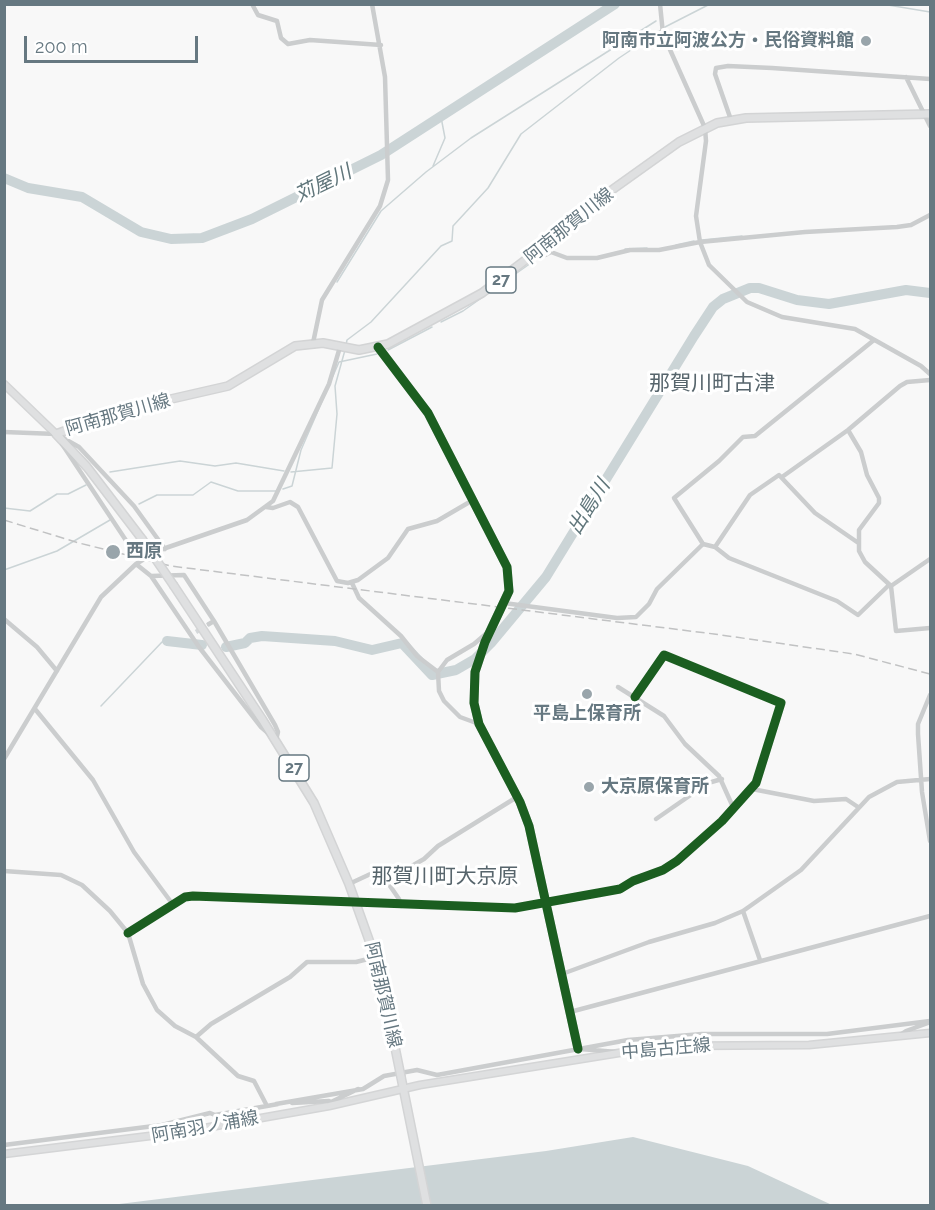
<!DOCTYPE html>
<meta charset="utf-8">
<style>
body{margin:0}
#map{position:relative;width:935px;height:1210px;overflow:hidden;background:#f8f8f8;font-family:Raleway,sans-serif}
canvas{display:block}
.frame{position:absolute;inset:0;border:6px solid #667881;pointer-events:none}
.scale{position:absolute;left:24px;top:36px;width:174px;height:27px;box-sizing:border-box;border:3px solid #667881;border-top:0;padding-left:8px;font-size:18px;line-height:21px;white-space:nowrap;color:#667881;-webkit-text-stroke:4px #fff;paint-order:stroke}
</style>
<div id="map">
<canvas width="935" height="1210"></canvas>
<div class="frame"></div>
<div class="scale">200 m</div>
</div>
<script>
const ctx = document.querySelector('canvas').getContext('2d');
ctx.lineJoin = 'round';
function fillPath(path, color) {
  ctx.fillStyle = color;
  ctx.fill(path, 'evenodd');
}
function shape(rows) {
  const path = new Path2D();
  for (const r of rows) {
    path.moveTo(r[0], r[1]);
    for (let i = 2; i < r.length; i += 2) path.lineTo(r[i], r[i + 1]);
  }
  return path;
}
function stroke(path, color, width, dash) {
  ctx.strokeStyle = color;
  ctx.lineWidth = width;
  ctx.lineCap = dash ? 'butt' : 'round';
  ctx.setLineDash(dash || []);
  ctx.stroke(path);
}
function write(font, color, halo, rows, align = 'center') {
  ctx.font = font + ' Raleway,"Noto Sans JP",sans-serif';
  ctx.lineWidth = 6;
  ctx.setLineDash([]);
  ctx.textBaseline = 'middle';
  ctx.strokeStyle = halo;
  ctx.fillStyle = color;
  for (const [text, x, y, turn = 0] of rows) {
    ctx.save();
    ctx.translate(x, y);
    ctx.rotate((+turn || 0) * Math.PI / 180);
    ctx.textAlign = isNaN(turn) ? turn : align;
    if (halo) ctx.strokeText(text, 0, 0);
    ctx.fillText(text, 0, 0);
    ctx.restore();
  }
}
const water = shape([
 [633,1137,748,1166,832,1205,103,1206,546,1151]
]);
const stream = shape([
 [882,4,930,12],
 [665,27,710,4],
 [433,166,445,138,441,117],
 [702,240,742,236],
 [676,245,694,241],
 [625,249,647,248],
 [337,282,381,211,426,172,471,138,656,21],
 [441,322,463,311,548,251],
 [346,345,347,340,371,322,441,246,452,241,453,226,488,188,521,134,619,58,661,30],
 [388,350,432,327],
 [110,472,180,461,215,466,236,463,284,471],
 [291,472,332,468,337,414,335,386,345,350],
 [283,489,292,486,301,450,339,362,377,354],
 [139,504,157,495,193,495,211,482,238,491,276,491],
 [4,508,30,511,57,494,68,494,86,485],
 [4,570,57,551,110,520],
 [101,706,162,642,167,641]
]);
const river = shape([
 [4,178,28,188,82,197,141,232,171,239,202,238,252,219,381,155,615,4],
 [167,641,202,645],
 [226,647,245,643,250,638,262,636,335,641,372,650,402,643,432,675,456,670,475,659,491,643,546,577,694,336,713,307,723,299,750,288,759,288,797,300,829,304,906,290,930,293]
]);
const streetTunnel = shape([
 [196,632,209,624]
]);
const street = shape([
 [252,4,258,15,277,21,281,38,288,44,310,40,381,45],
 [660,4,663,34,705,128,706,141,696,216,700,242,709,265,747,302,782,317,855,329,921,366,930,374],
 [906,77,930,126],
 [731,120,715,74,716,68,728,66,772,68,930,79],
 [540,249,545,255,551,252,567,258,597,258,630,250,659,250,700,242,805,232,897,227,911,225,930,215],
 [874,340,755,436,743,437,719,461,674,498,703,544,715,547,729,558,837,601,858,615,889,585],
 [313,343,322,300,380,206,388,180,385,77,372,4],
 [848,430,861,452,867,475,879,498,879,503,859,530,859,551,865,562,891,586,896,631,930,628],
 [4,432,56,434,79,447,134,506,165,549],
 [62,444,133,551,148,555],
 [782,477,848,430,900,386,907,382,930,380],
 [266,507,273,508,290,502,298,507,337,581,348,583,358,580,388,558,408,529,437,521,473,500],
 [715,547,750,495,779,475,815,513,857,542],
 [136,564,157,551,247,520,273,501,329,384,340,347],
 [151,576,184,575,214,621,209,624],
 [352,583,359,598,401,636,417,656,438,672],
 [891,586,930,559],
 [504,603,617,618,636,617,649,604,657,589,703,544],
 [4,619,37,647,57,671],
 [618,687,664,716,685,744,719,776,733,807],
 [930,695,918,724,918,734,922,792,930,841],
 [35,709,93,780,134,852,174,906],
 [479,724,460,717,444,701,439,691,438,672,447,660,474,644,488,632],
 [4,759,101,597,136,564,151,576,199,647,261,727,276,740,278,732,275,725,214,621],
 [752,789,814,801,846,799,858,807],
 [656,819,708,783,722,779],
 [4,871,61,875,82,885,110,911,128,933,143,984,157,1010,175,1026,196,1037,238,1076,254,1081,267,1106,278,1104],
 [387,880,424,859,438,846,517,797],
 [349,884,379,870,399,899,401,906],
 [743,911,760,960],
 [128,933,185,897,193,896,515,908,620,889,633,881,663,870,677,861,722,821,756,783,781,703,664,655,635,697],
 [562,974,649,942,715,923,743,911,801,870,869,797,897,782,930,779],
 [570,1012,930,916],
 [900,1035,906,1031,928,1023],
 [196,1037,211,1024,290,977,307,962,356,962,376,957],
 [580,1049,617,1052],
 [292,1103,329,1101],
 [329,1103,358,1089],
 [276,1104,363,1089,384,1076,417,1070,437,1075,628,1040,702,1034,827,1034,930,1021],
 [4,1145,162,1125,210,1113,215,1115,267,1106]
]);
const secondary = shape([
 [378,347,428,413,507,567,509,591,485,642,475,672,474,703,479,724,520,802,529,826,578,1049],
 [4,384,56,434],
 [4,1154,182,1132,329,1106,420,1085,662,1046,809,1045,930,1033]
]);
const primary = shape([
 [142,539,87,467,56,434,123,410,228,386,295,346,323,343,359,350,388,344,482,293,540,249,581,212,679,142,717,123,746,118,930,114],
 [174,586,262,719,314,803,349,884,379,968],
 [401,1077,427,1206]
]);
const rail = shape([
 [4,520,79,543,171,566,714,634,854,654,930,674]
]);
const primaryBridge = shape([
 [142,539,174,586],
 [379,968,401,1077]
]);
const cycleway = shape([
 [378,347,428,413,507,567,509,591,485,642,475,672,474,703,479,724,520,802,529,826,578,1049],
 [128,933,185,897,193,896,515,908,620,889,633,881,663,870,677,861,722,821,756,783,781,703,664,655,635,697]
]);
const markers = [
 [866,41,6,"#99a5ab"],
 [113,552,8,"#99a5ab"],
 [587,694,6,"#99a5ab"],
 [589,787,6,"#99a5ab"]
];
const shields = [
 [501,280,30],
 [294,768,30]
];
const shieldNames = [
 ["27",501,280],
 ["27",294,768]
];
const poiNames = [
 ["阿南市立阿波公方・民俗資料館",854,41,"right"],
 ["西原",126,552],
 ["平島上保育所",587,714,"center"],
 ["大京原保育所",601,787]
];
const streetNames = [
 ["阿南那賀川線",569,226,-39],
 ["阿南那賀川線",118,415,-16],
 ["阿南那賀川線",383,995,77],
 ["中島古庄線",666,1049,-5],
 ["阿南羽ノ浦線",205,1127,-10]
];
const waterNames = [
 ["苅屋川",323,184,-26],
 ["出島川",589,507,-58]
];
const quarterNames = [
 ["那賀川町古津",712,384],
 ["那賀川町大京原",445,877]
];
fillPath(water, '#cbd4d6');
stroke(stream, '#cbd4d6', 1.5);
stroke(river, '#cbd4d6', 10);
stroke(streetTunnel, '#d4d8da', 4.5, [4.5, 2]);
stroke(secondary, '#d4d5d6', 9);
stroke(primary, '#d3d4d5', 10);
stroke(street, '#cbcdce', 4.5);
stroke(secondary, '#dfe0e1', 6);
stroke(primary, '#dfe0e1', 7);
stroke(rail, '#c1c2c3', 1.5, [9, 4.5]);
stroke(primaryBridge, '#d3d4d5', 10, []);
stroke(primaryBridge, '#dfe0e1', 7);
stroke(cycleway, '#1b5e20', 9);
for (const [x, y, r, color] of markers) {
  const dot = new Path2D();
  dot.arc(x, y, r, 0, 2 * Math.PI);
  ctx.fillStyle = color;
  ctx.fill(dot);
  stroke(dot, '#fff', 2);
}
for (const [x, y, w] of shields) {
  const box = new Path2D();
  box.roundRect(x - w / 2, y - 13, w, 26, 4.5);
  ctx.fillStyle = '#fff';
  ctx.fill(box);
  stroke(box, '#667881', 1.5);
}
write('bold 16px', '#667881', null, shieldNames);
write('bold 18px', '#667881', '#fff', poiNames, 'left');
write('18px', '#667881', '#fff', streetNames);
write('italic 20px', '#60767b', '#fff', waterNames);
write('21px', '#57656c', '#fff', quarterNames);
</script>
